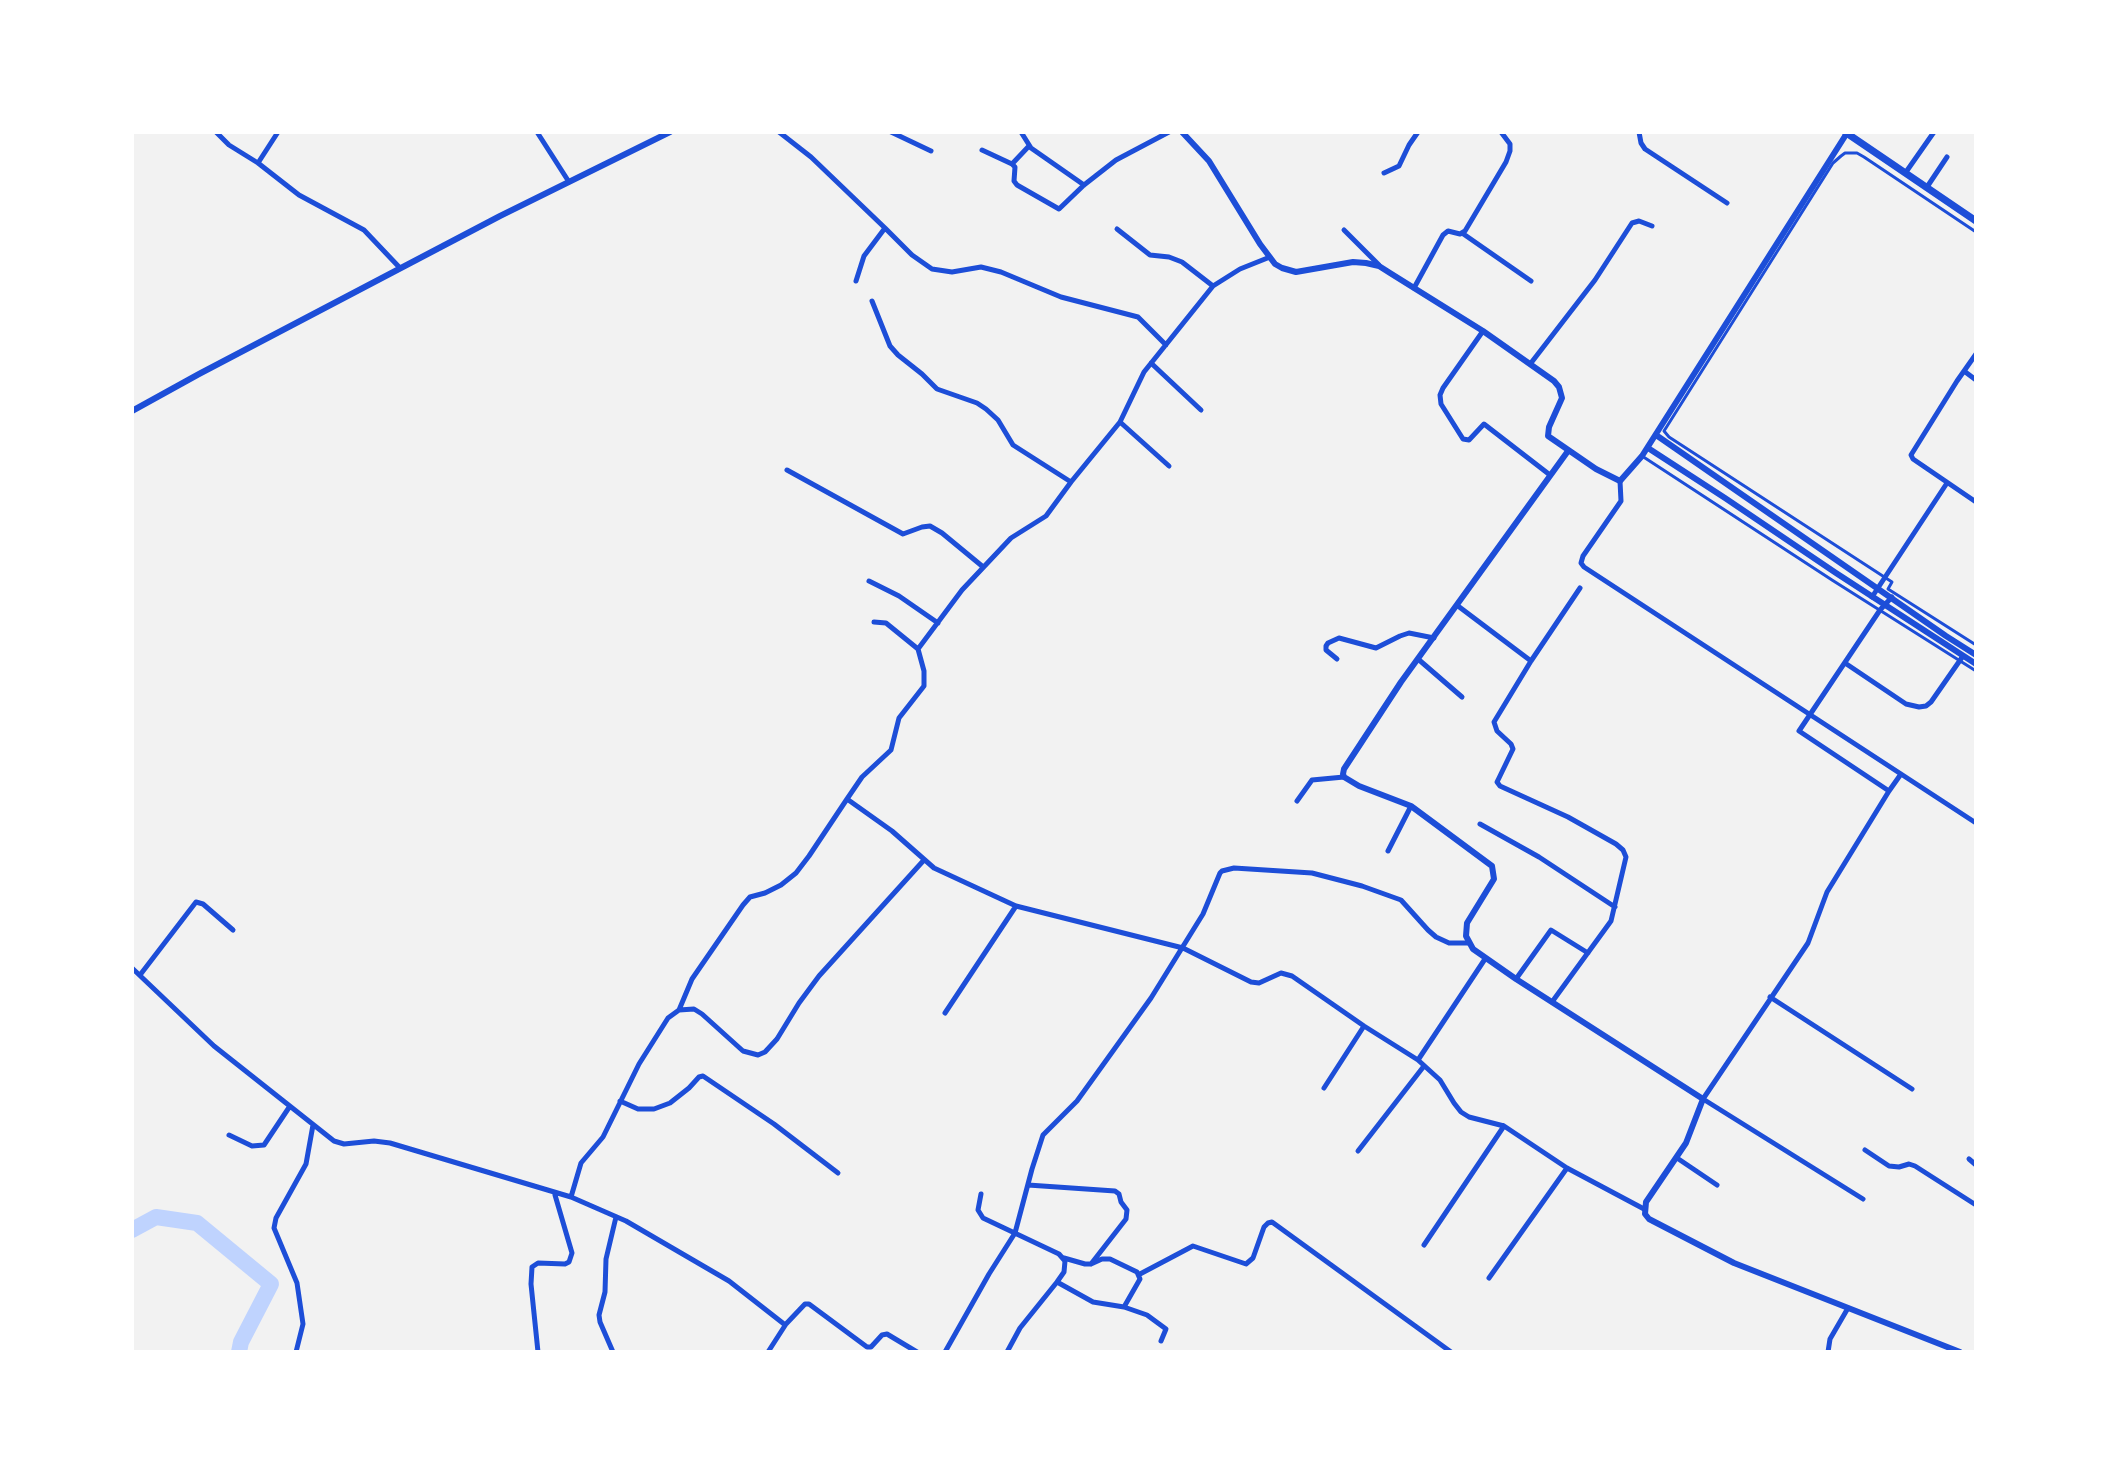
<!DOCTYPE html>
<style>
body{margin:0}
#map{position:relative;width:2108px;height:1484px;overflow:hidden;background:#f2f2f2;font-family:Raleway,sans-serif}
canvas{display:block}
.frame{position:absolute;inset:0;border:134px solid #fff;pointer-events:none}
</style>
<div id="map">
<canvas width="2108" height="1484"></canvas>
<div class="frame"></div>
</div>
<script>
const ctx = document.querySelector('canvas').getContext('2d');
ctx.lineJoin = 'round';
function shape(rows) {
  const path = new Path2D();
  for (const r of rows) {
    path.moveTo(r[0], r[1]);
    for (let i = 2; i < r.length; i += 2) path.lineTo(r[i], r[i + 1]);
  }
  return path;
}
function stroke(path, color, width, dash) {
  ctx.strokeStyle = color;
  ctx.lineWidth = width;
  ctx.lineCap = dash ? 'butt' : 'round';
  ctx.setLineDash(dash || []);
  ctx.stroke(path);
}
const river = shape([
 [132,1230,156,1217,197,1223,271,1284,241,1342,239,1352]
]);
const pedestrian = shape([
 [1976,232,1864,157,1857,153,1845,153,1841,156,1833,163,1664,431,1669,437,1892,582,1888,589,1976,645],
 [1642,456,1832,580,1976,671]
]);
const minor = shape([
 [216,132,229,145,258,163,299,195,364,230,400,268],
 [537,132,569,182],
 [779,132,811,157,885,228,864,256,856,281],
 [891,132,931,151],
 [1021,132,1031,148,1084,185],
 [1639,132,1641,143,1645,149,1727,203],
 [982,150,1012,164,1015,167,1014,181,1017,185,1059,209,1084,185,1116,160,1169,132],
 [258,163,278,132],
 [1012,164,1029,146],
 [1906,172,1934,132],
 [1384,173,1399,166,1409,145,1418,132],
 [1927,187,1947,157],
 [885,228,912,255,932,269,952,272,981,267,1001,272,1061,297,1138,317,1166,345],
 [1117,229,1150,255,1169,257,1182,262,1213,286],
 [1344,230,1379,265],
 [1462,233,1531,281],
 [1270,257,1240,269,1213,286,1144,372,1120,422,1071,482,1046,516,1011,538,962,590,918,649,924,671,924,686,899,718,891,750,862,777,847,799,892,831,934,868,1016,906,1183,948,1251,982,1259,983,1281,973,1292,976,1364,1026,1418,1060,1440,1080,1454,1103,1461,1112,1469,1117,1504,1126,1567,1168,1644,1209],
 [1414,288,1443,235,1448,231,1460,234,1465,231,1506,162,1510,151,1510,144,1501,132],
 [872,301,890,346,898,355,922,374,937,389,977,403,986,409,998,420,1013,445,1071,482],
 [1483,331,1443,388,1440,395,1441,404,1463,439,1469,440,1484,424,1550,475],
 [1976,354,1957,381,1911,455,1913,459,1976,502],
 [1151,363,1201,410],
 [1531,363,1595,280,1632,223,1639,221,1652,226],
 [1964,371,1976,380],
 [1120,422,1169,466],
 [787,470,903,534,922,527,930,526,942,533,982,566],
 [1620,481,1621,501,1583,556,1581,563,1584,567,1976,823],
 [869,581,899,596,938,623],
 [1872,597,1947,483],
 [1458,606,1531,661],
 [874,622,886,623,918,649],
 [1337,659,1326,650,1326,646,1328,643,1339,638,1376,648,1400,636,1409,633,1434,638],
 [1418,659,1462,697],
 [1845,663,1906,704,1919,707,1926,706,1931,702,1963,656],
 [1889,791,1799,731,1880,610,1892,597],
 [1297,801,1312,780,1344,777],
 [1480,824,1539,857,1615,907],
 [1388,851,1411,806],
 [132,968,214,1046,334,1141,344,1144,374,1141,390,1143,571,1197,626,1221,729,1281,784,1324,786,1324,805,1304,809,1304,867,1347,871,1347,882,1335,887,1334,917,1352],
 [140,975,196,902,203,904,233,930],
 [1516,979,1551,930,1588,953],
 [1770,997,1912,1089],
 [1552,1002,1611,921,1626,857,1623,850,1616,844,1568,817,1500,786,1497,782,1499,778,1513,749,1511,744,1497,731,1494,722,1531,661,1580,588],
 [679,1010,692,979,743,905,750,897,765,893,781,885,796,873,809,856,847,799],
 [945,1013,1016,906],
 [1418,1060,1485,959],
 [1324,1088,1364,1026],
 [620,1101,638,1109,654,1109,670,1103,689,1088,699,1077,703,1076,774,1124,838,1173],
 [229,1135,252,1146,264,1145,290,1106],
 [1865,1150,1889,1166,1899,1167,1909,1164,1915,1166,1976,1205],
 [1358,1151,1424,1066],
 [1677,1158,1717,1185],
 [1969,1159,1976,1165],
 [1028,1185,1115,1191,1119,1194,1121,1202,1127,1210,1126,1219,1091,1264],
 [981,1194,978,1210,983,1218,1059,1254,1065,1261,1064,1272,1057,1282,1020,1328,1007,1352],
 [571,1197,581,1163,603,1137,639,1064,668,1018,679,1010,694,1009,702,1014,743,1051,758,1055,765,1052,777,1039,799,1003,819,976,924,860],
 [1863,1199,1703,1099,1808,943,1827,892,1889,791,1901,774],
 [1424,1245,1504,1126],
 [1064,1258,1085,1264,1091,1264,1102,1259,1110,1259,1137,1272,1140,1279,1124,1307],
 [1140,1274,1193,1246,1246,1264,1253,1258,1264,1227,1268,1223,1272,1222,1451,1352],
 [1489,1278,1567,1168],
 [1057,1282,1093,1302,1124,1307,1147,1315,1166,1329,1161,1341],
 [296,1352,303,1324,297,1283,274,1228,276,1218,306,1164,313,1125],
 [538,1352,531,1284,532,1267,538,1263,565,1264,569,1262,572,1253,555,1195],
 [613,1352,600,1322,599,1315,605,1292,606,1259,616,1217],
 [768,1352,786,1324],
 [945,1352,989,1274,1015,1233,1032,1169,1043,1135,1077,1101,1151,998,1203,914,1220,873,1222,871,1234,868,1312,873,1362,886,1401,900,1428,930,1436,937,1449,943,1468,943],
 [1828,1352,1830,1339,1848,1308]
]);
const tertiary = shape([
 [1182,132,1209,161,1260,244,1275,264,1282,268,1296,272,1353,262,1366,263,1379,266,1390,273,1483,331,1554,381,1559,387,1562,398,1549,427,1548,436,1596,469,1620,481,1642,456,1847,133],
 [132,411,199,374,500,216,670,132],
 [1656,435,1946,636,1976,655],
 [1648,448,1725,498,1836,573,1976,664],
 [1568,451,1401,682,1344,769,1343,774,1344,777,1359,786,1411,806,1492,866,1494,879,1467,923,1466,936,1473,949,1516,979,1703,1099,1686,1143,1646,1202,1645,1214,1649,1219,1734,1263,1960,1352]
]);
const primary = shape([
 [1845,132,1976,221]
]);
stroke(river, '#bfd3fe', 16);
stroke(pedestrian, '#1d4ed8', 3);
stroke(minor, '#1d4ed8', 5);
stroke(tertiary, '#1d4ed8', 6);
stroke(primary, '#1d4ed8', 7);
</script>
